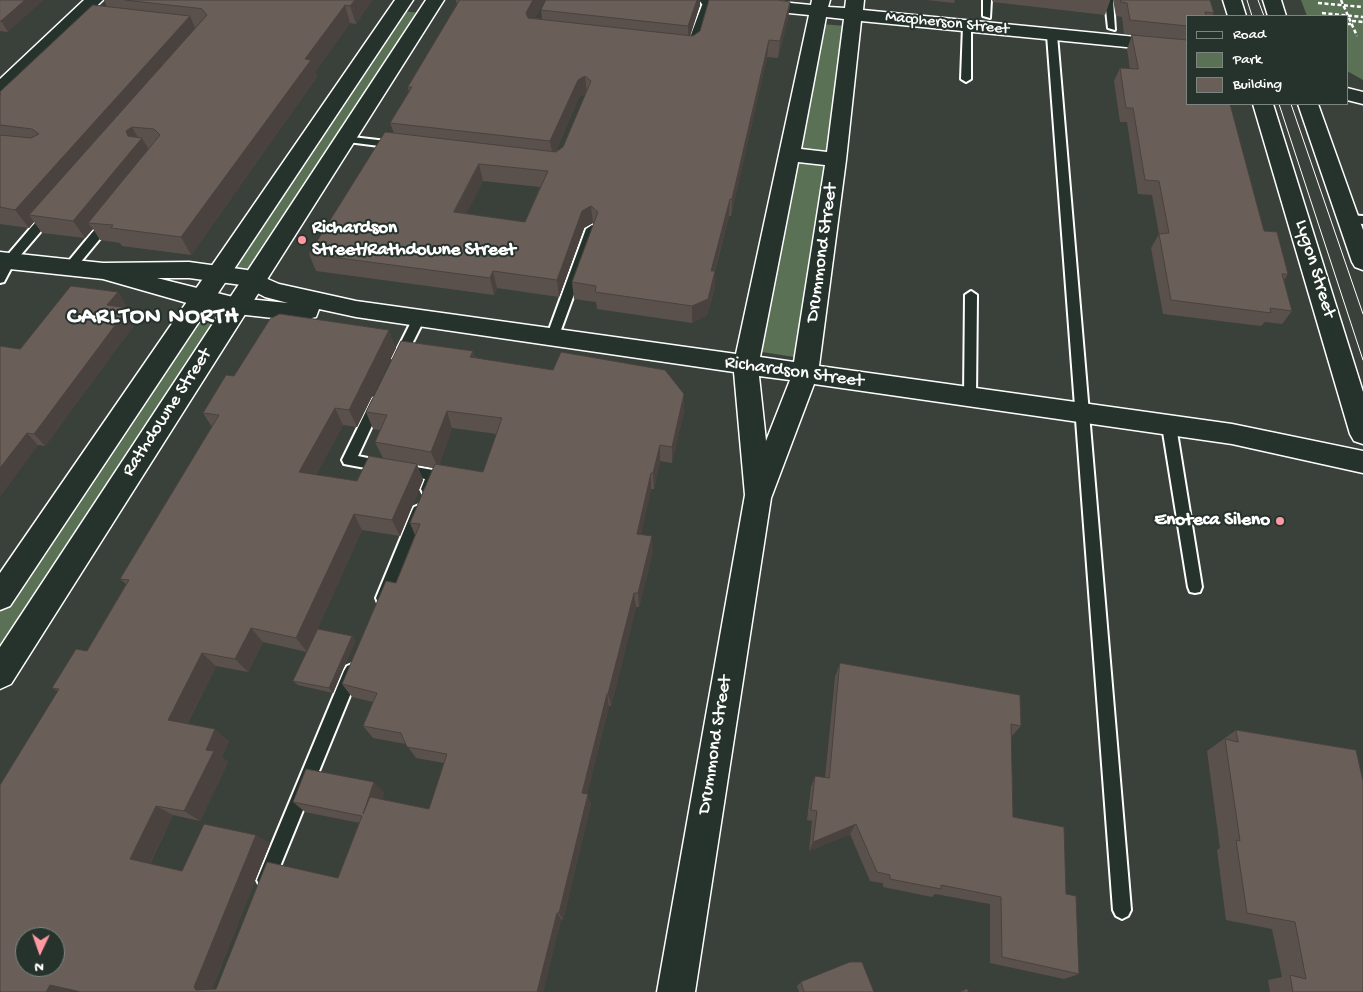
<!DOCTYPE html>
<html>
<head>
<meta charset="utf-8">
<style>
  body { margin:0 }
  #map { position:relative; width:1363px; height:992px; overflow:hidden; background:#3a403a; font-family:"Gochi Hand",sans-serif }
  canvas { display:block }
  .legend { position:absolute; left:1186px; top:15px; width:162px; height:90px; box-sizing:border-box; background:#26332d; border:1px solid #7d8581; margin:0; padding:6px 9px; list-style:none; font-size:15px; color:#fff }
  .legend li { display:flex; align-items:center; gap:10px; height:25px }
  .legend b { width:25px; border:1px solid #7d8581 }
  .north { position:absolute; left:15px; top:927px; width:50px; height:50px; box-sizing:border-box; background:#26332d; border:1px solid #7d8581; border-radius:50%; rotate:183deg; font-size:14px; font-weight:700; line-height:20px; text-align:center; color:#fff }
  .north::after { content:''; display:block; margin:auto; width:18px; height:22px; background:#ff9aa2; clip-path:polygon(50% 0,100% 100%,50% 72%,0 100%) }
</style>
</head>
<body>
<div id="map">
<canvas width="1363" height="992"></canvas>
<ul class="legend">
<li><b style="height:6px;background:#26332d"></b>Road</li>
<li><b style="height:14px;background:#5a7156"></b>Park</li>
<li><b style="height:14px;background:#6a5e58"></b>Building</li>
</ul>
<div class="north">N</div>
</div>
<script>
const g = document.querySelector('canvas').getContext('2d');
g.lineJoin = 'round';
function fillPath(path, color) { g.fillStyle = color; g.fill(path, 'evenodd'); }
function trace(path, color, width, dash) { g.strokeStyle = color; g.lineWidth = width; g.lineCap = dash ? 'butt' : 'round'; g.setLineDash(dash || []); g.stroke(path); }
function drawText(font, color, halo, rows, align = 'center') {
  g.font = font + ' "Gochi Hand",sans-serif'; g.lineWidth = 4; g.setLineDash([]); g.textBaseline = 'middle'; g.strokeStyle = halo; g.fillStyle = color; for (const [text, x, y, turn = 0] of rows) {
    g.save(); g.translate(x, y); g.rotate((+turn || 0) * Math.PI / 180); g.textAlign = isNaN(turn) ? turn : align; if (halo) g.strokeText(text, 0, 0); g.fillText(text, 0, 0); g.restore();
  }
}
fillPath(new Path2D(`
  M1301 0H1363V80L1347 71V16H1307Z
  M401 11 422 13 251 272 229 269Z
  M821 24 846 26 826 151 799 148Z
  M797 162 824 165 794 357 762 352Z
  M195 321 217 324 0 660V612Z`), '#5a7156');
const lane = new Path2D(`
  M704 0H712L696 48 688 50 686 48Z
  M983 0H991L990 18 983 16Z
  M1105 0H1113L1115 30 1108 28Z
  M967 23 971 26V79L966 82 961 79 963 26Z
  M1052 32 1057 35 1131 910 1128 916 1122 919 1116 916 1113 910 1047 35Z
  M344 136 395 142 400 145 395 148 340 141V137Z
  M49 210 53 211V217L14 263 4 282 0 283V268L5 258 45 211Z
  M1348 215 1363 216V224L1344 222V216Z
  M109 216 113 217V223L75 269H67V263L105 217Z
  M592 225 598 229 558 338 552 342 548 341 546 338 586 229Z
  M971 291 977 295 976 397 970 402 964 397 965 295Z
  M419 314 425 318 405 358 403 361H395L393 358 413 318Z
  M377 397 383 402 358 456 387 462 389 466 387 470 382 471 349 465 344 464 342 460 372 399Z
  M1169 421 1176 426 1202 587 1200 592 1195 593 1190 592 1188 587 1162 426Z
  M404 465 439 471 441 475 433 493H423L421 489 425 479 399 474 397 470 399 466Z
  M419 505 424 507 426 511 390 598 388 603 383 605 378 603 376 598 412 511 414 507Z
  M352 664 357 666 360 671 272 886 266 889 260 886 257 880 344 671 347 666Z`);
const street = new Path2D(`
  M84 0H103L7 93 0 95V79Z
  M699 0H760L811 5 812 0H830L828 7 845 8 846 0H864L863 10 1187 42V53L861 21 846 160 819 366 1232 424 1363 451V473L1232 444 814 384 771 498 695 992H657L745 495 734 372 356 317 319 309 316 317 308 319H282L237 314 201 307 103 279 0 268V252L103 263 189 262 247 270 279 284 356 301 736 354 809 15 708 5 702 4ZM826 17 844 19 827 152 801 149ZM798 162 825 165 794 362 760 357ZM157 278H189L242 285 265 297 288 303 237 298ZM759 376 790 380 766 441Z
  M1347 88 1363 92V104L1347 100Z`);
const secondary = new Path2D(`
  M395 0H413L10 606 0 610V573Z
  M426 0H444L11 684 0 689V647Z
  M1223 0H1241L1246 16H1228Z
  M1263 0H1281L1286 16H1268Z
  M1253 104H1273L1363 392V444L1354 441 1350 434Z
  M1298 104H1318L1363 230V270L1355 267 1352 262Z`);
trace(lane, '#fff', 4);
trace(street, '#fff', 3);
trace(secondary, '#fff', 3);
trace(new Path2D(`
  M1341 0 1357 36
  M1318 3 1363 7
  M1322 13 1363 17
  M1352 21 1363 22
  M1347 24H1353`), '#fff', 2.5, [4, 2.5]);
fillPath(lane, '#26332d');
fillPath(street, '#26332d');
fillPath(secondary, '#26332d');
trace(new Path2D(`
  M1247 0 1252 16
  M1258 0 1264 16
  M1279 104 1363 360
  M1291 104 1363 314`), '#fff', 1);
fillPath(new Path2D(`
  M0 0 8 32 0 31Z
  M104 0H372L356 24 350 23 315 72 317 77 191 255 122 246 120 243 100 240 93 229 85 238 42 233 34 222 29 228 0 224V92L107 7Z
  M456 0H545L535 18 542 19 541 10 700 5 690 35 693 36 700 31 709 0H780H778L790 2 788 19 778 58 767 57 731 216H729L715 271V288L707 315 692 323 597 309 596 302 574 299 572 282 594 224 593 223 584 228 559 297 497 288 494 295 316 271 309 254 394 133 390 123 409 92 408 87 457 5ZM586 94 563 147 556 151 579 97ZM483 181 540 187 525 222 466 214Z
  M926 0H955L954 3Z
  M992 0H1110V1L1105 15 993 2Z
  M1113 0H1210L1214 13 1212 16H1187V104L1264 231 1288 274 1284 280 1292 311 1282 324 1265 322 1261 326 1163 314 1151 248 1159 234 1152 195 1138 194 1127 122H1120L1114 81 1120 68 1130 69 1127 49 1132 35 1168 39 1124 34 1122 17 1116 16Z
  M118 292 126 305 124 308 137 321 45 446 38 445 0 496 20 349Z
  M396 348 357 427 343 425 316 475 357 481 383 458 375 442 380 430 373 429 366 412 473 351 475 357 684 411 672 463 660 461 654 489H651L641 534 653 551 639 607H636L611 706H609L587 794 591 804 563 920 561 919 543 992H81L71 990 70 992H0L58 691 52 688 87 651 126 584 120 579 212 427 203 413 234 376ZM452 428 497 434 483 472 439 465ZM417 465 433 468 410 523 415 535 396 583 342 684 352 697 373 702 363 726 373 738 406 744 416 758 444 763 429 809 382 799 384 792 293 802 305 812 360 823 338 878 216 989H212L270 843 182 871 150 864 173 815 200 821 228 762 222 757 229 741 187 724 216 666 248 672 263 642 307 652 362 530 400 536 423 480Z
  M352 636 355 641 333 693 298 685 293 681Z
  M840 663 1021 726 1011 737 1013 817 1066 894 1079 974 1064 979 990 963V904L935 894 932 897 883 887V883L870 881 850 834 809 851 812 821 807 820 811 787 815 776 825 778 835 677Z
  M1236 730 1363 992H1270L1268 980 1282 977 1272 929 1226 920 1217 850 1220 848 1207 751Z
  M801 982 874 992H799L797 986Z`), '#5b514c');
fillPath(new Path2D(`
  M25 0H44L8 32 1 21Z
  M355 0H372L356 24 350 6Z
  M533 0H545L528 30 526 13Z
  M697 0H700V5L688 43V26Z
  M790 2 788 19 778 58 780 41Z
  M345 5 350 23 315 72 317 77 191 255 181 237 305 59Z
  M190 16 198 34 29 215 34 222 29 228 15 210Z
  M769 40 767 57 731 216 732 199Z
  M585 76 587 93 579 97 553 158 550 141 578 80Z
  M132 127 140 141 142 138 152 155 88 223 93 229 85 238 73 221 128 136 126 131Z
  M479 164 483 181 459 229 454 212Z
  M730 199 729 216 710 288 711 271Z
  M591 206 593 223 584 228 559 297 557 280 582 211Z
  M493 271 497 288 494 295 490 278Z
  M715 271V288L707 315 692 323V306Z
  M118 292 126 305 116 318 107 305Z
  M128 308 137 321 45 446 34 434Z
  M389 330 396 348 357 427 349 410Z
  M473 351 478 368 470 357Z
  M684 394V411L672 463V447Z
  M335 408 343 425 309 488 299 472Z
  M447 411 452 428 438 468 431 452Z
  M27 433 38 445 0 496V468Z
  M660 445V461L654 489 653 473Z
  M417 464 423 480 400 536 392 520Z
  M651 473V489L638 549 637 534Z
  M354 514 362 530 307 652 296 638Z
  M652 536 653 551 639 607 638 593Z
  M634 593 636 607 611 706 608 694Z
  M251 628 263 642 248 672 235 659Z
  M352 636 355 641 333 693 329 688Z
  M202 653 216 666 183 731 168 720Z
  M607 694 609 706 585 803 582 793Z
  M215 729 229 741 222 757 228 762 200 821 184 811 206 750Z
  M374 782 384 792 373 823 363 814Z
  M588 794 591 804 563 920 559 913Z
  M156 806 173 815 148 867 130 859Z
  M856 824 850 834 809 851 813 842Z
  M256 835 270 843 211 991 196 990 194 987Z
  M557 913 561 919 543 992H537Z
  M50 985 72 989 70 992H46Z`), '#4a423e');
const building = new Path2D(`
  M0 0H25L1 21H0Z
  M125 0H355L350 6 345 5 305 59 311 60 181 237 111 228 113 225 88 223 160 135 154 129 132 127 126 131 128 136 142 138 73 221 29 215 207 15 202 9Z
  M460 0H533L526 13 528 18 693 36 700 31 709 0H778L790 2 780 41 769 40 732 199H730L711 271H715L708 299 692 306 595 292 596 286 572 282 598 212 591 206 582 211 557 280 493 271 490 278 309 254 385 132 556 152 563 147 591 81 585 76 578 80 550 141 390 123 412 87H408ZM479 164 548 171 525 222 454 212Z
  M546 0H697L688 26 541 10Z
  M1121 0H1210L1214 13 1205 12 1206 16H1187V26L1130 20 1127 3 1121 2Z
  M93 5 190 16 15 210 0 207V135L31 138 39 134 32 129 0 125V95L1 94H0V92Z
  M1132 35 1187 40V104H1230L1264 231 1277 232 1288 274H1282L1292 311 1270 308 1271 313 1171 300 1159 234 1169 233 1159 181 1145 180 1133 108H1126L1120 68 1138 69Z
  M71 286 118 292 107 305 128 308 34 434 27 433 0 468V346L20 349Z
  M280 314 389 330 349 410 335 408 299 472 357 481 369 456 417 464 392 520 354 514 296 638 251 628 235 659 202 653 168 720 215 729 206 750 214 751 184 811 156 806 130 859 182 871 204 824 256 835 194 987 196 990 216 989 267 862 338 878 362 816 293 802 306 769 374 782 363 814 370 797 429 809 447 754 407 747 401 733 363 726 377 693 342 684 386 581 396 583 420 524 410 523 435 464 483 472 502 418 447 411 431 452 375 442 387 415 366 412 401 341 473 351 470 357 553 370 561 352 665 370 684 394 672 447 660 445 653 473H651L637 534 652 536 638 593H634L608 694H607L582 793 588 794 559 913H557L537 992H81L50 985 46 992H0V785L59 689 52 688 76 649 87 651 129 580 120 579 219 415 203 413 226 375 234 376 270 319ZM25 937H55V967H25Z
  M318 629 352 636 329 688 293 681Z
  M840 663 1020 695 1021 726 1011 724 1013 817 1064 827 1066 894 1076 896 1079 974 1002 957 1001 897 941 885V889L890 879V875L877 872 856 824 813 842 817 811 811 810 815 776 829 778Z
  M1236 730 1356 750 1363 781V992H1293L1290 975 1306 979 1295 922 1247 913 1236 840 1240 841 1225 739 1238 742Z
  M850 962H862L874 992H804L801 982Z
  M967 989 969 992H960Z`);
fillPath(building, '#6a5e58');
trace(building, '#4a423e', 1);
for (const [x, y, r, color] of [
  [302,240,5,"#ff9aa2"],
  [1280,521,5,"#ff9aa2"]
]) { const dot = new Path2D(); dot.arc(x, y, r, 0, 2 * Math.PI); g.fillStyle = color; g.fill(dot); trace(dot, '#26332d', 2); }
drawText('16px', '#fff', '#26332d', [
  ["Macpherson Street",947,24,6]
]);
drawText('bold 19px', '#fff', '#26332d', [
  ["Richardson",312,229],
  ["Street/Rathdowne Street",312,251],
  ["Enoteca Sileno",1270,521,"right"]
], 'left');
drawText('19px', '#fff', '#26332d', [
  ["Drummond Street",823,253,-82],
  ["Lygon Street",1314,269,73],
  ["Richardson Street",794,373,8],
  ["Rathdowne Street",168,413,-57],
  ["Drummond Street",716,745,-81]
]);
g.letterSpacing = '1px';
drawText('bold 24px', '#fff', '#26332d', [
  ["CARLTON NORTH",153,318]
]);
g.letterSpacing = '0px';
</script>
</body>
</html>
